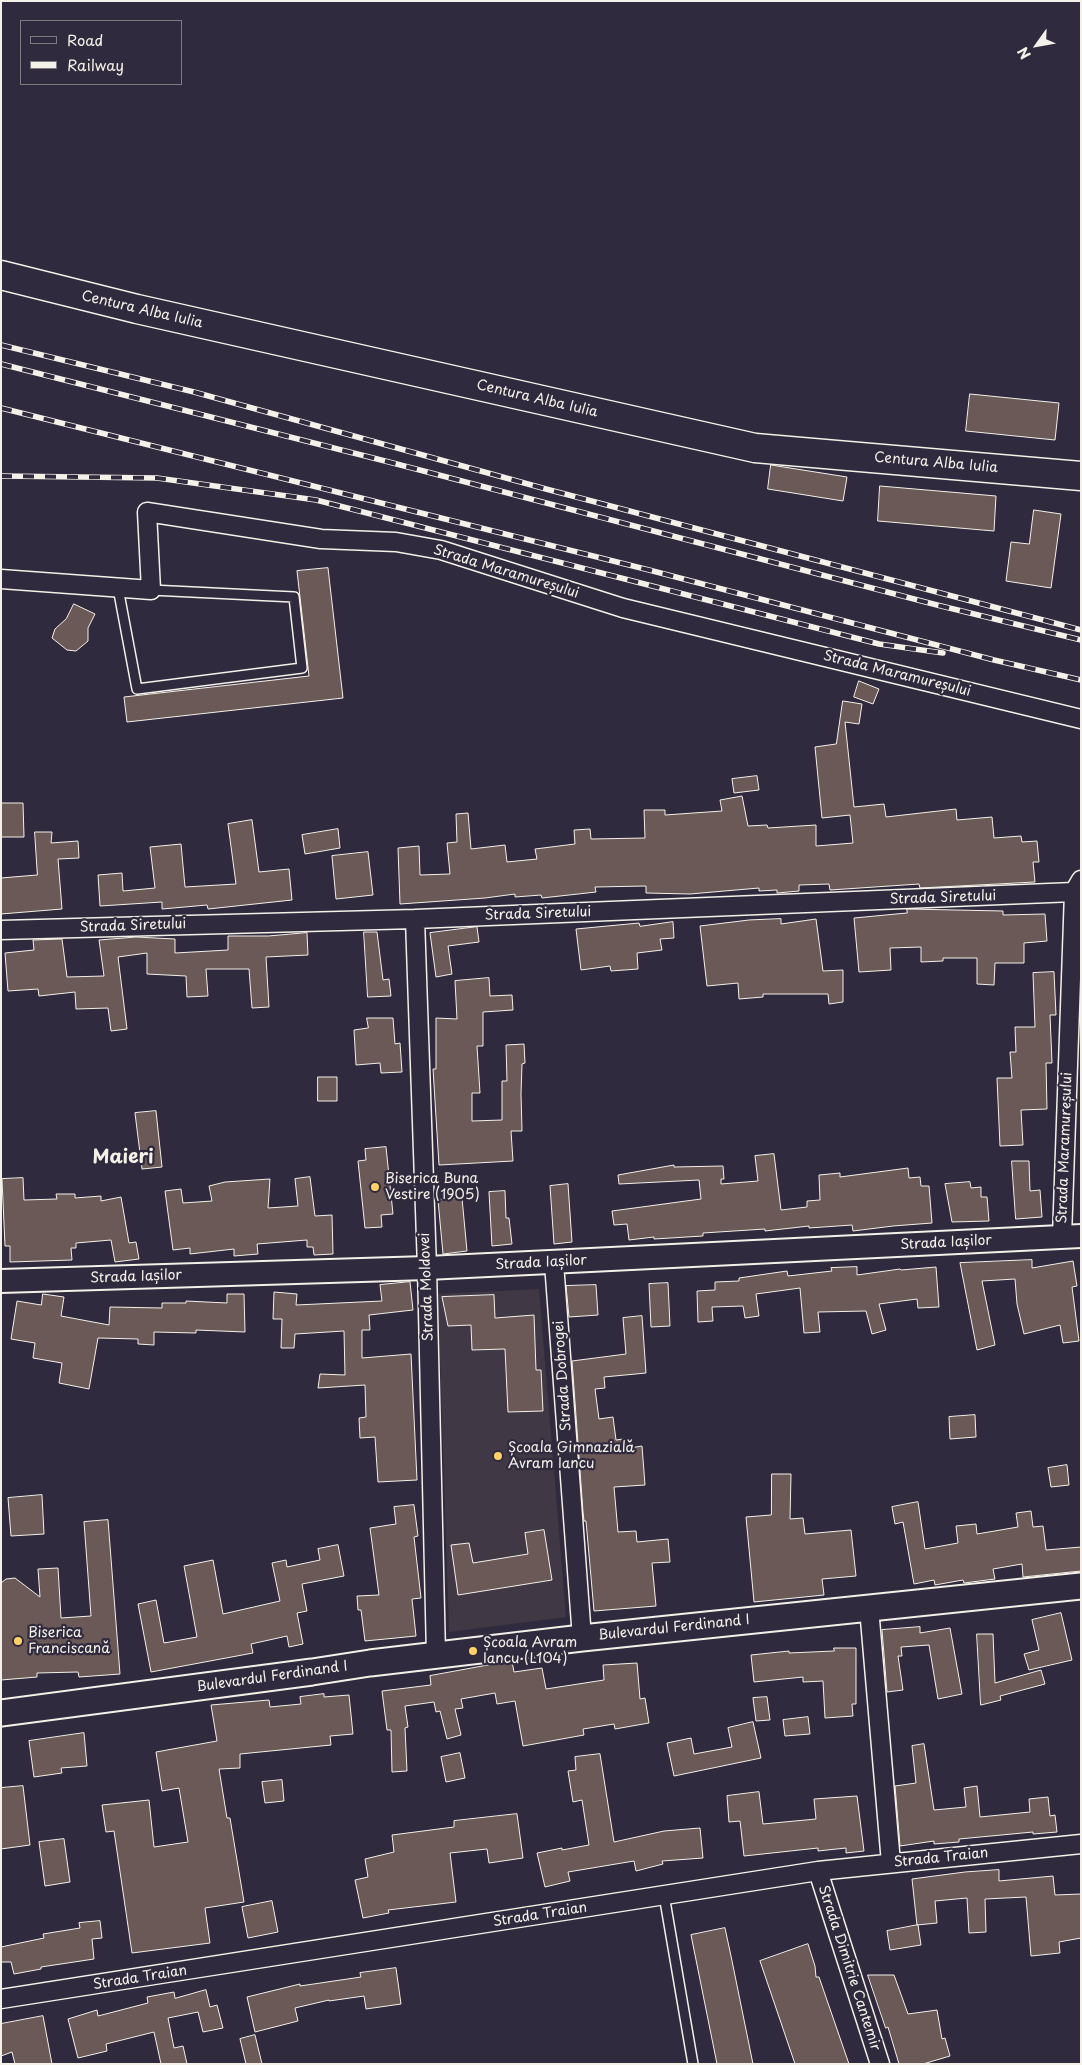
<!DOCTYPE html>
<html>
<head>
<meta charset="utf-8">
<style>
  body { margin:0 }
  #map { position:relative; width:1082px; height:2065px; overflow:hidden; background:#2f2a3d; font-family:"Playpen Sans",sans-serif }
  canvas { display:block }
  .frame { position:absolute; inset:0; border:2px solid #f4f1e8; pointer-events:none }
  .legend { position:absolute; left:20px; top:20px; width:162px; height:65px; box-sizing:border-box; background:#2f2a3d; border:1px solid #7e7a81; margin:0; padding:6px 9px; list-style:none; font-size:15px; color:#f4f1e8 }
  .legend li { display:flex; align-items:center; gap:10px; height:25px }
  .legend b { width:25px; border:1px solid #7e7a81 }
  .north { position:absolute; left:1012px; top:20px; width:50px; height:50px; -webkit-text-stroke:4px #2f2a3d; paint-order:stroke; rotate:238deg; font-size:14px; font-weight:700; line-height:20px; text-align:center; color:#f4f1e8 }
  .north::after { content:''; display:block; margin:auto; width:18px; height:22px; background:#f4f1e8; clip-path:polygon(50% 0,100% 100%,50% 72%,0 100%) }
</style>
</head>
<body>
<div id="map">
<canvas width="1082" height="2065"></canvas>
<div class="frame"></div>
<ul class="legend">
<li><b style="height:6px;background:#2f2a3d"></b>Road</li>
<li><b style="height:6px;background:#f4f1e8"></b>Railway</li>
</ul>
<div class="north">N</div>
</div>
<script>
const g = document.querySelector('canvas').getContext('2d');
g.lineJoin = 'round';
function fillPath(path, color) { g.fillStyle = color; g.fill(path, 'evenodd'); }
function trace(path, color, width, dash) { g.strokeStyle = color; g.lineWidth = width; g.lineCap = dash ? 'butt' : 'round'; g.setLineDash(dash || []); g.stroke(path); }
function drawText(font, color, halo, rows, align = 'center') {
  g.font = font + ' "Playpen Sans",sans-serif'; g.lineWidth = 4.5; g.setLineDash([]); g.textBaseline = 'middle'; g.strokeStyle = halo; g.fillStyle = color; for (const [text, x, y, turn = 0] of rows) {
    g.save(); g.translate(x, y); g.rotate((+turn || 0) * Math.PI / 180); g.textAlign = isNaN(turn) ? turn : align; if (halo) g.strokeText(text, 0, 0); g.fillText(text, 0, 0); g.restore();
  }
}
fillPath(new Path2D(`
  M539 1289 566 1617 449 1632 438 1294Z`), '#413845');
const building = new Path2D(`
  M970 394 1059 403 1055 440 966 431Z
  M771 465 847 477 843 501 768 489Z
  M880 486 996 496 994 531 878 521Z
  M1034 510 1061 514 1051 588 1006 581 1011 542 1029 544Z
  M328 568 343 698 127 722 124 697 309 676 297 571Z
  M74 604 95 614 88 628V641L76 651 67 650 52 638 55 629 66 619Z
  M859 681 879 689 873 704 854 697Z
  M843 701 862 704 859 724 845 722 854 807 884 804 886 817 956 809 957 820 992 817 994 838 1021 836 1022 842 1037 841 1039 862H1033L1035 882 920 888 919 884 830 890 829 884 799 885V891L777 893V890L759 891V888L690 894 646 893V886L595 887 596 892 542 898 541 895 515 897V894L485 898 400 904 398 848 419 846 420 875 450 874 447 843 457 842 456 814 468 813 471 849 505 845 507 862 537 859 535 849 575 844 574 830 590 829 591 839 645 838 644 810H665V815L722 811 720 800 742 796 748 826 767 825 768 828 816 825V846L853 843 850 815 822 818 815 747 836 744Z
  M757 776 759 790 734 793 732 779Z
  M1 803H23L24 837H1Z
  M252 820 259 872 289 869 292 900 208 909 207 905 162 909V902L100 906 98 875 122 873 123 891 155 888 150 847 181 844 185 887 236 884 228 824Z
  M338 829 340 848 305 854 302 835Z
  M35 832H52L51 843 78 841 79 858 58 859 62 909 1 914V878L37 875Z
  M368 852 373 895 336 899 332 856Z
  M907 909 1003 911V915L1045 914 1047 941 1024 943V963H995L994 985 977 984V958H943V961L921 962V947L890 948 891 970 859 972 854 918 907 913Z
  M781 919V924L816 919 823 971 843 970V1002L829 1004 828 994H763V997L739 999 738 983 707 986 700 926 749 920Z
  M673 922 674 938 660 939 662 950 637 953 638 969 611 971 610 966 581 970 576 929 639 923 640 926Z
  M477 927 479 942 448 946 452 974 436 977 430 933Z
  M364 932H377L383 980 389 979 391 996 368 997Z
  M307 933 308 955 266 957 269 1007 252 1008 249 969H206L208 996 187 997 186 976 147 974V953L118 957 127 1029 111 1031 108 1008 76 1009 75 992 39 996 38 989 8 991 5 953 34 950 33 940 62 939 67 977 104 976 99 940 136 937 175 939V953L228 950V936H268Z
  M1054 972 1056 1015H1050L1052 1063H1046L1047 1109 1021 1110 1023 1145 1000 1146 997 1078H1012L1010 1052H1016L1015 1027H1035L1033 973Z
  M489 978 490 996 512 995 513 1010 483 1012V1046H477L480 1093H472V1121L502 1120V1081H507L506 1045 524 1044 525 1063 522 1064 521 1094 522 1131H511L513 1161 439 1165 433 1069H436V1018L457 1019 455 981Z
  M367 1018H393L395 1044 400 1043 402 1072 381 1073 380 1063 356 1065 354 1030 368 1028Z
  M318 1077H337V1101H318Z
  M156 1111 162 1167 142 1169 135 1113Z
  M386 1147 393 1214 381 1215 382 1227 365 1228 358 1161 366 1160 365 1149Z
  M774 1154 781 1210 807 1207V1201L820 1200 819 1175 840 1173V1177L908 1168 909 1178 920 1177 921 1186H929L932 1223 893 1226 853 1231 852 1225 809 1228V1226L765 1231V1229L703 1233V1236L654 1239V1237L629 1240 627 1224 614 1225 612 1211 701 1199 699 1180 619 1184 618 1175 674 1165V1167L723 1166 724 1179H721V1184L758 1181 755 1156Z
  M1012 1161H1029L1030 1191 1040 1190 1042 1217 1016 1219Z
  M310 1177 315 1216 332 1215 333 1254 314 1255 313 1247H307V1240L257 1244 258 1254 234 1256V1249L190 1254V1248L173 1250 165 1191 181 1189 183 1203 212 1201 209 1186 225 1182 270 1179 268 1208 298 1206 295 1179Z
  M23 1178 24 1200 57 1199 56 1194H75V1198L101 1196V1201L121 1197 129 1243 136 1242 139 1259 115 1262 111 1240 76 1243V1248H71L72 1260 10 1262V1246H5L2 1179Z
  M970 1182 971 1188 981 1187V1197H987L989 1221 952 1222 945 1184Z
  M568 1184 572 1242 554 1244 550 1186Z
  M505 1191 506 1218H509L512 1244 492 1246 489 1192Z
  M462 1198 467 1251 443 1254 438 1200Z
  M1032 1260V1268L1073 1261 1077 1286 1072 1287 1079 1341 1063 1343 1060 1325 1024 1334 1017 1304 1015 1279 982 1281 995 1345 977 1350 960 1263Z
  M857 1267V1275L900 1269 901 1270 936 1267 939 1307 918 1308 917 1299 879 1304 886 1330 872 1334 866 1311 818 1312 820 1332 804 1333 800 1288 756 1294 759 1316 745 1318 743 1306 712 1307 713 1321 698 1322 697 1291 715 1290V1282L739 1281V1278L787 1271 788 1276 832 1271 831 1268Z
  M410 1282 413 1310 369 1315 370 1330H362V1358L411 1354 417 1480 378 1482 375 1437 360 1438 359 1418 366 1417 365 1385 318 1388 320 1374 345 1375 344 1331 295 1334 294 1348H281L282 1319H273L274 1292 297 1294 296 1305 382 1301 380 1285Z
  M668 1283 670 1326 651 1327 649 1284Z
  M596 1285 598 1315 569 1317 566 1286Z
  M43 1294 64 1297 61 1316 109 1325 110 1307 162 1308V1303H186V1301L227 1303V1294H244L245 1332 196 1330V1333L154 1332V1345L138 1344V1339L98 1338 89 1389 59 1383 62 1363 33 1358 35 1343 11 1339 17 1301 41 1305Z
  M494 1295 495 1318 534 1315 536 1370H541L543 1411 508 1412 505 1349 472 1350 471 1325 448 1326 442 1297Z
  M642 1316 646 1373 604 1377 605 1388 595 1389 599 1419 613 1417 616 1440 623 1439 624 1449 642 1446 645 1485 614 1487 618 1532 636 1531 637 1542 668 1539 670 1562 652 1563 656 1606 594 1611 586 1521H584L583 1512 572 1361 626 1354 623 1318Z
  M975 1415 976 1437 950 1439 949 1417Z
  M1067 1465 1069 1485 1051 1487 1048 1468Z
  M772 1474H791L790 1519 803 1518 805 1534 851 1530 856 1576 822 1579 824 1595 754 1602 746 1517 771 1515Z
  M42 1495 44 1534 11 1536 8 1498Z
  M918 1502 925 1549 958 1543 956 1526 976 1524 977 1534 1018 1527 1016 1513 1031 1511 1033 1527 1043 1526 1046 1550 1081 1547V1571L1023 1577 1022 1564 993 1569 995 1579 964 1583 963 1580 935 1585 934 1580 914 1584 903 1522 895 1524 892 1507Z
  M414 1505 418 1536 414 1537 421 1598 412 1599 416 1636 365 1641 361 1610H358L357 1596 379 1595 370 1528 396 1524 394 1507Z
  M108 1520 120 1674 79 1677 78 1672 37 1673V1677L1 1680V1583L6 1579 15 1578 40 1597 38 1569 58 1568 61 1618 91 1616 84 1522Z
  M544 1530 552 1580 458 1595 451 1545 469 1543 473 1563 528 1554 525 1533Z
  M338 1545 344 1576 302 1584 307 1611 297 1613 303 1644 289 1647 287 1636 251 1644 253 1653 151 1672 138 1604 156 1600 164 1643 197 1637 184 1566 213 1560 223 1614 280 1601 272 1563 286 1560 287 1567 320 1560 318 1549Z
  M1061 1613 1072 1660 1029 1670 1024 1654 1039 1650 1032 1620Z
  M920 1627V1633L950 1628 962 1694 938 1699 929 1645 901 1647 902 1656H898L903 1690 887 1692 882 1630Z
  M977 1634H993L995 1683 1041 1670 1045 1684 1000 1696 1001 1700 981 1705Z
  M834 1648H856V1704H852L853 1716 825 1718 823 1681 803 1682V1677L754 1682 751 1655 789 1651V1653L834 1651Z
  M512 1661 514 1672 542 1668 546 1689 604 1680 603 1665 637 1663 640 1699 645 1698 649 1723 615 1729 614 1724 583 1729 584 1735 523 1746 515 1701 497 1704 495 1693 461 1699 463 1708 455 1709 461 1735 447 1739 440 1711 436 1712 434 1702 405 1706 408 1727 405 1728 407 1771 392 1772 391 1730H387L382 1691 431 1685 430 1676Z
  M324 1694V1697L349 1695 353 1734 330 1736 331 1745 240 1754V1768L219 1769 227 1818H230L244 1902 205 1908 210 1943 132 1953 114 1831 106 1832 102 1805 149 1800 154 1847 188 1842 179 1788 162 1791 156 1752 217 1741 211 1705 269 1700 270 1707 301 1704 300 1697Z
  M767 1697 770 1720 756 1721 753 1698Z
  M808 1717 810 1734 785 1736 783 1720Z
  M753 1722 761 1758 674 1776 667 1743 691 1738 694 1754 732 1747 728 1728Z
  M84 1733 87 1766 61 1768 62 1773 34 1777 29 1741Z
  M924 1744 934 1810 966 1807 964 1788 977 1786 980 1817 1030 1812 1029 1799 1048 1797 1050 1816 1055 1815 1057 1832 1033 1834V1832L959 1839V1842L934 1844V1841L900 1846 895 1786 916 1783 912 1746Z
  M460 1753 465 1778 446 1782 441 1757Z
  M600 1754 614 1842 664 1831 700 1828 703 1858 662 1861 663 1864 636 1871 634 1861 568 1872 570 1881 545 1887 537 1853 562 1848V1850L589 1845 582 1800 573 1802 568 1771 576 1770 575 1757Z
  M282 1780 284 1801 265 1803 262 1782Z
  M23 1786 30 1845 1 1849V1788Z
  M759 1792 763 1824 816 1819 814 1799 857 1796 864 1851 846 1853V1848L818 1851V1848L744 1856 740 1821 729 1822 727 1796Z
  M517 1814 523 1858 489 1863 487 1849 450 1853 456 1902 388 1910 389 1913 363 1918 355 1880 368 1877 365 1859 394 1852 392 1835 454 1827V1821Z
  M64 1839 70 1882 45 1886 39 1842Z
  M999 1870V1881L1053 1876 1055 1895 1081 1894V1938L1059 1942 1060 1953 1031 1956 1026 1897 985 1899 986 1932 969 1933 967 1898 935 1901 937 1923 917 1925 912 1879 965 1872Z
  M272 1901 278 1932 248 1938 242 1907Z
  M100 1921 102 1938 92 1939 94 1959 41 1967V1969L14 1974 11 1962H1V1947L44 1938 43 1934 80 1928 79 1923Z
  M918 1925 921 1945 890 1950 887 1931Z
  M725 1928 731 1956 753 2064H717L691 1935Z
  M808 1944 815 1966 816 1977H819L849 2064H795L760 1961Z
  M396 1968 401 2004 366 2009 364 1996 329 2001V2000L295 2008 298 2021 255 2032 247 1997 300 1984V1986L361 1977 360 1973Z
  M868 1975H894L908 2014 937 2010 942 2039 945 2038 950 2056 923 2064H899L888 2027 886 2028Z
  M206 1990 210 2007 217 2005 223 2028 203 2032 198 2012 168 2018 174 2048 183 2046 187 2064H161L154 2032 106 2044 107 2051 78 2058 68 2019 97 2010 98 2016 148 2003 147 1997 174 1992 175 1998Z
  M43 2016 52 2064H15L12 2052 1 2056V2024Z
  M255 2035 262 2064H246L240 2039Z`);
fillPath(building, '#6b5958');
trace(building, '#f4f1e8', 1);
const service = new Path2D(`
  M118 588 137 689 302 668 294 597 151 590
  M664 1895 693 2064`);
const minor = new Path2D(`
  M1 579 151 590 147 512 321 539 396 542 441 550 623 608 1081 719
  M415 919 427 1268 436 1655
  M1 930 415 919 1074 892
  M1062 1237 1074 892 1081 880
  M554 1263 582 1638
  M869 1608 891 1863
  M818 1871 880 2064
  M1 1999 818 1871 1081 1844`);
const tertiary = new Path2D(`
  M1 1281 427 1268 1081 1236`);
const secondary = new Path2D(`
  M1 1713 312 1672 370 1663 582 1638 1081 1586`);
const primary = new Path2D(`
  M1 275 137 309 755 448 1081 476`);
trace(service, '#f4f1e8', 12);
trace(minor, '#f4f1e8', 21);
trace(tertiary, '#f4f1e8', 26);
trace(secondary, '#f4f1e8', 29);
trace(primary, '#f4f1e8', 31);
trace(service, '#2f2a3d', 9);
trace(minor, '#2f2a3d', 18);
trace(tertiary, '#2f2a3d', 22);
trace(secondary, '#2f2a3d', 25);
trace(primary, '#2f2a3d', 28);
const rail = new Path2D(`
  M1 345 194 392 546 489 1081 630
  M1 364 389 462 937 605 1081 640
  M1 408 649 570 994 660 1081 680
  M1 476 157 478 316 500 879 644 943 653`);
trace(rail, '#f4f1e8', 5.5);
trace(rail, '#2f2a3d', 4, [11]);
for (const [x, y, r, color] of [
  [375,1187,5,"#ffd166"],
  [498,1456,5,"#ffd166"],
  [18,1641,5,"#ffd166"],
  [473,1651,5,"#ffd166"]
]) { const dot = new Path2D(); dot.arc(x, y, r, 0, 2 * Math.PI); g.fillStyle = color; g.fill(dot); trace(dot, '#2f2a3d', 2); }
drawText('14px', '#f4f1e8', '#2f2a3d', [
  ["Centura Alba Iulia",142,310,13],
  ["Centura Alba Iulia",537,399,13],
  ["Centura Alba Iulia",936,463,5],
  ["Strada Maramureșului",506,572,17],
  ["Strada Maramureșului",897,674,14],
  ["Strada Siretului",943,898,-2],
  ["Strada Siretului",538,914,-2],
  ["Strada Siretului",133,926,-2],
  ["Strada Maramureșului",1065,1148,-88],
  ["Strada Iașilor",946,1243,-3],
  ["Strada Iașilor",541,1263,-3],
  ["Strada Iașilor",136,1277,-2],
  ["Strada Moldovei",427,1287,-92],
  ["Strada Dobrogei",563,1376,-94],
  ["Bulevardul Ferdinand I",674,1628,-6],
  ["Bulevardul Ferdinand I",272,1677,-8],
  ["Strada Traian",941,1858,-6],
  ["Strada Traian",540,1915,-9],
  ["Strada Dimitrie Cantemir",849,1968,72],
  ["Strada Traian",140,1978,-9]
]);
drawText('14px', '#f4f1e8', '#2f2a3d', [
  ["Biserica Buna",385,1179],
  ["Vestire (1905)",385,1195],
  ["Școala Gimnazială",508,1448],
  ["Avram Iancu",508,1464],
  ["Biserica",28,1633],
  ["Franciscană",28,1649],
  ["Școala Avram",483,1643],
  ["Iancu (L104)",483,1659]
], 'left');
drawText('bold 19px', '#f4f1e8', '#2f2a3d', [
  ["Maieri",123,1158]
]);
</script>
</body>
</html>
